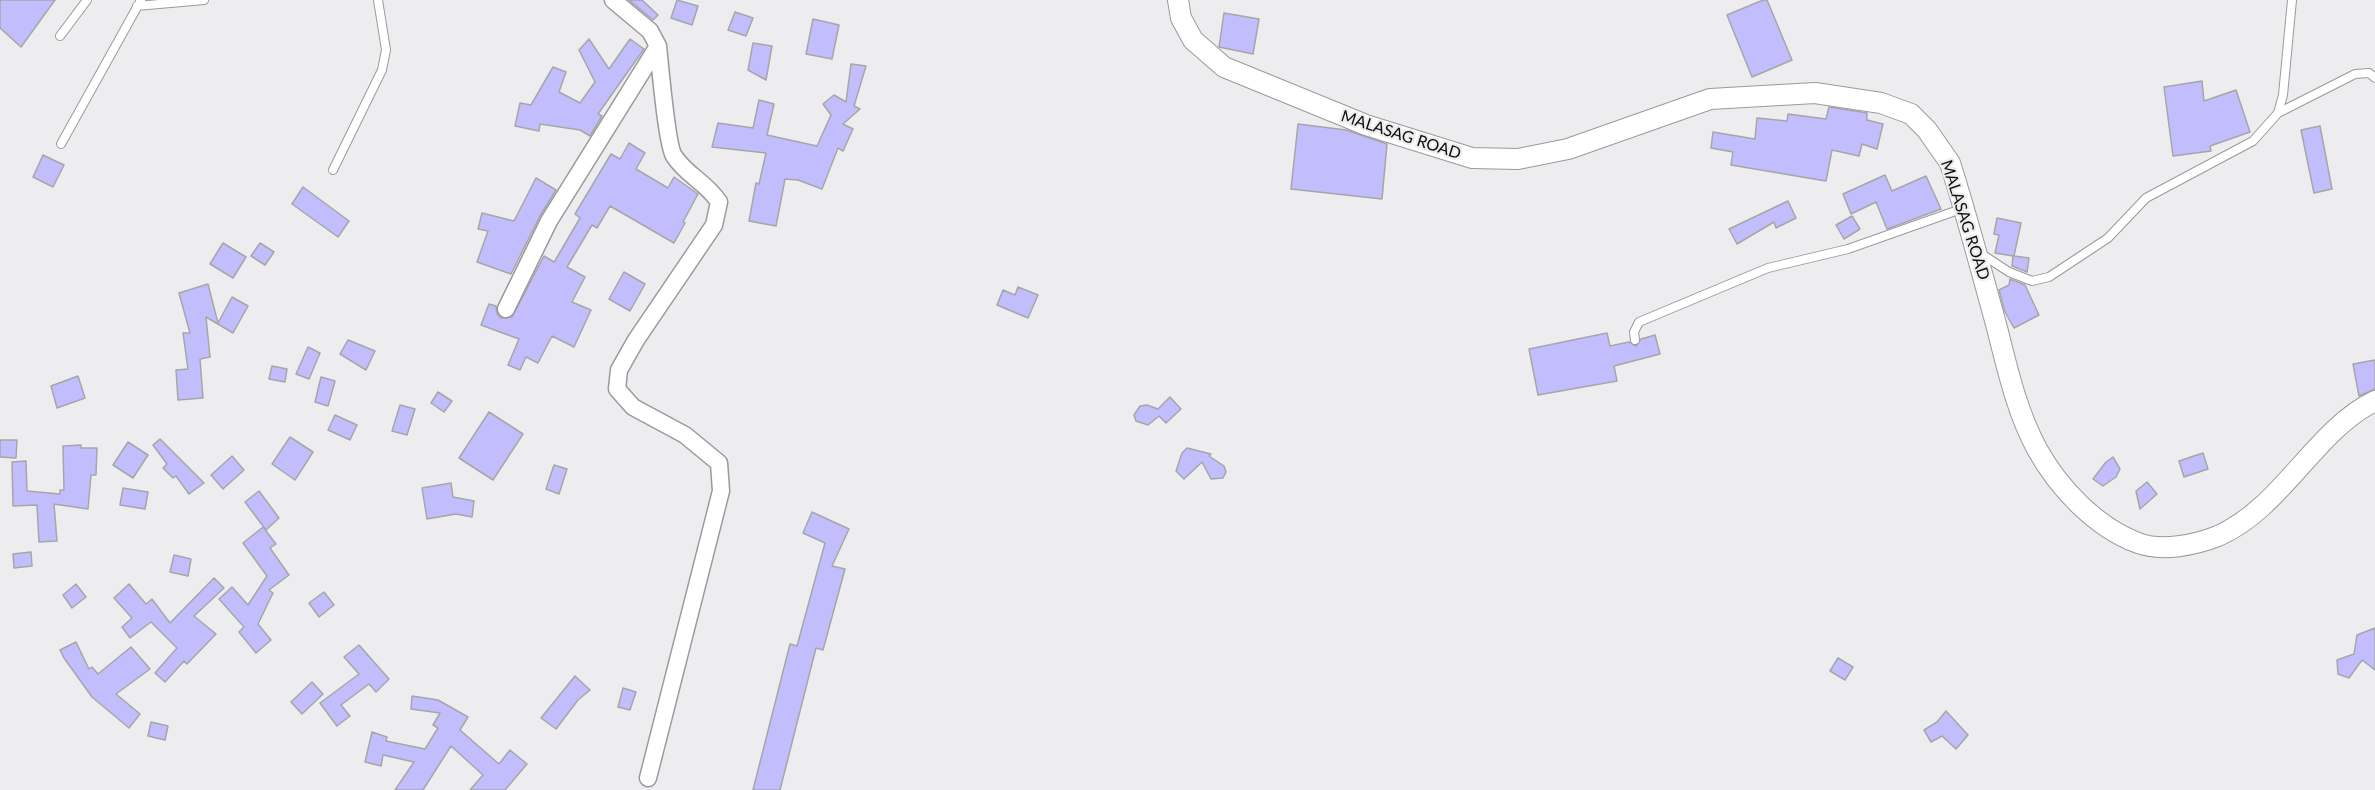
<!DOCTYPE html>
<html>
<head>
<meta charset="utf-8">
<style>
  body { margin:0 }
  canvas { display:block; background:#ededef }
</style>
</head>
<body>
<canvas width="2375" height="790"></canvas>
<script>
const g = document.querySelector('canvas').getContext('2d');
g.lineJoin = 'round';
function fillPath(path, color) { g.fillStyle = color; g.fill(path, 'evenodd'); }
function trace(path, color, width, dash) { g.strokeStyle = color; g.lineWidth = width; g.lineCap = dash ? 'butt' : 'round'; g.setLineDash(dash || []); g.stroke(path); }
function drawText(font, color, halo, rows, align = 'center') {
  g.font = font + ' Lato,sans-serif'; g.lineWidth = 4.5; g.setLineDash([]); g.textBaseline = 'middle'; g.strokeStyle = halo; g.fillStyle = color; for (const [text, x, y, turn = 0] of rows) {
    g.save(); g.translate(x, y); g.rotate((+turn || 0) * Math.PI / 180); g.textAlign = isNaN(turn) ? turn : align; if (halo) g.strokeText(text, 0, 0); g.fillText(text, 0, 0); g.restore();
  }
}
const building = new Path2D(`
  M0 0H55L21 47 0 28Z
  M629 0H642L658 15 653 20Z
  M677 0 698 6 692 25 671 18Z
  M1763 0H1767L1792 60 1752 77 1727 15Z
  M735 12 753 18 746 36 728 30Z
  M1224 13 1259 19 1253 54 1219 47Z
  M813 19 839 25 832 59 806 54Z
  M589 39 609 69 630 39 644 49 598 114 602 116 590 136 580 130 540 124 539 131 515 126 520 103 531 105 553 67 566 72 559 92 580 103 595 82 579 50Z
  M753 43 772 46 766 80 748 70Z
  M851 64 866 66 854 106 860 109 843 124 853 129 843 151 838 148 822 189 798 180 785 179 776 226 749 221 756 183 759 184 766 153 712 147 718 123 753 128 759 100 774 104 767 135 817 146 831 115 823 104 834 95 846 102Z
  M2202 81 2204 101 2236 90 2250 132 2210 146 2211 151 2173 156 2164 87Z
  M1829 107 1867 113V120L1883 124 1877 149 1862 144 1859 156 1832 150 1826 181 1731 165 1733 152 1711 148 1713 132 1755 139 1757 118 1787 121 1788 114 1826 119Z
  M1298 124 1346 130 1387 144 1382 199 1291 189Z
  M2320 126 2332 189 2314 193 2301 130Z
  M629 143 645 153 636 169 668 188 674 177 698 194 683 222 685 223 674 243 610 206 597 228 592 225 567 267 585 277 572 302 591 310 574 347 552 336 538 363 526 357 520 370 508 365 519 339 481 325 489 304 496 306 497 314 501 318 512 317 544 256 554 262 556 259 580 218 575 214 611 154 620 159Z
  M43 155 64 165 53 187 33 177Z
  M1885 175 1892 191 1926 176 1941 209 1887 229 1876 202 1851 214 1843 194Z
  M536 178 556 190 540 216 511 274 477 262 488 231 478 229 482 213 514 221Z
  M303 187 349 221 338 237 292 204Z
  M1788 201 1796 218 1776 228 1774 222 1737 244 1729 229Z
  M1852 216 1860 229 1844 239 1836 225Z
  M1997 218 2021 223 2014 256 2029 258 2027 272 2012 266 2013 256 1995 253 1999 235 1994 234Z
  M223 243 246 257 233 278 210 264Z
  M260 243 274 252 265 265 251 256Z
  M624 272 645 284 630 311 609 299Z
  M2010 279 2025 285 2039 315 2014 328 2005 312 1999 290 2009 285Z
  M208 284 218 323 232 297 248 306 233 333 206 317 210 357 200 359 203 398 178 400 176 370 188 369 183 333H190L179 293Z
  M1018 287 1038 295 1028 318 997 305 1003 290 1015 295Z
  M1607 333 1610 346 1629 342 1636 346 1641 339 1655 335 1660 354 1614 366 1617 381 1538 395 1529 349Z
  M348 340 375 351 366 370 340 354Z
  M308 347 320 353 309 379 296 374Z
  M2375 360V389L2359 396 2353 364Z
  M272 366 287 369 285 382 269 379Z
  M78 376 85 398 57 408 51 386Z
  M321 377 335 381 328 406 315 402Z
  M438 392 452 401 444 412 431 403Z
  M1170 397 1181 409 1166 423 1159 416 1148 425 1136 421 1134 415 1140 406 1147 405 1158 409Z
  M400 405 415 409 407 435 392 431Z
  M489 412 523 434 493 480 459 458Z
  M335 415 357 425 350 440 328 430Z
  M290 437 313 452 295 480 272 464Z
  M160 439 204 483 189 494 176 476 173 478 163 468 167 464 153 445Z
  M0 440H17L16 458 0 457Z
  M128 442 148 455 133 478 113 465Z
  M81 445V448H97L96 475H91L88 509 54 504 57 541 39 542 37 505 13 506 12 462 26 461 27 491 60 494V490H64L63 446Z
  M1187 448 1211 454 1209 456 1224 466 1226 472 1223 478 1211 479 1202 462 1184 479 1176 471 1182 453Z
  M2203 453 2208 469 2184 477 2179 461Z
  M232 456 244 470 223 489 211 475Z
  M2113 457 2120 469 2116 477 2103 486 2093 479 2106 462Z
  M554 465 567 469 559 494 546 489Z
  M2147 482 2157 494 2140 509 2136 491Z
  M451 483 453 497 474 501 472 517 456 514 427 519 422 488Z
  M123 488 148 492 145 509 120 505Z
  M259 491 279 518 266 530 245 502Z
  M812 512 849 529 832 566 845 569 823 650 816 648 780 790H753L790 644 797 646 825 543 803 533Z
  M263 527 276 544 270 548 289 575 269 590 273 593 258 624 271 640 256 653 239 632 244 627 219 599 232 587 248 605 267 576 243 543Z
  M31 552 32 566 14 568 13 554Z
  M174 555 191 559 188 576 170 572Z
  M214 578 224 588 194 616 216 634 187 664 184 661 165 682 155 673 177 648 151 622 130 638 122 627 132 618 114 598 129 584 146 604 152 599 170 623Z
  M76 584 86 597 72 608 63 595Z
  M324 592 334 605 319 617 309 603Z
  M2375 628V670L2362 660 2349 678 2338 674 2337 660 2354 654 2357 635Z
  M76 642 89 669 92 667 98 674 131 647 150 669 116 694 140 714 129 728 92 697 64 658 60 650Z
  M359 645 389 679 376 692 369 684 341 705 350 716 337 726 320 703 359 674 344 657Z
  M1838 658 1853 667 1845 680 1830 671Z
  M575 676 590 690 578 700 556 729 541 718Z
  M312 682 323 694 302 714 291 702Z
  M623 688 636 692 630 710 618 707Z
  M412 696 438 700 468 717 460 730 499 764 510 750 527 764 505 790H470L483 775 451 746 423 790H395L414 762 383 755 381 766 365 762 372 732 387 737 386 741 425 749 438 728 433 725 440 713 411 709Z
  M1946 711 1968 735 1956 749 1942 736 1931 742 1924 730 1937 722Z
  M151 722 168 726 165 740 148 736Z`);
fillPath(building, '#c2befd');
trace(building, '#a6a6a8', 1.5);
const service = new Path2D(`
  M137 6 204 0
  M60 36 87 0
  M2278 113 2283 95 2292 0
  M61 144 141 0
  M333 170 382 70 386 50 378 0
  M1980 253 2009 272 2032 281 2049 277 2108 238 2146 198 2253 141 2278 113 2355 74 2369 73 2375 78
  M1635 340 1634 332 1639 322 1768 268 1848 249 1964 208`);
const minor = new Path2D(`
  M613 0 650 31 658 46C660 65 667 146 674 156 687 176 705 181 719 202L714 225 636 340 619 370 617 389 633 407 685 435 719 463 721 491 648 778
  M506 309 549 221 658 46`);
const tertiary = new Path2D(`
  M1178 0 1181 18 1193 40 1224 67 1366 125 1472 158 1518 159 1568 149 1710 99 1815 93 1881 103 1911 114 1927 130 1950 163C1967 216 1981 270 1996 324 2007 367 2016 410 2037 449 2058 487 2095 527 2138 543 2162 552 2195 545 2218 536 2282 508 2315 430 2375 401`);
trace(service, '#9a9a9c', 10);
trace(minor, '#9a9a9c', 19);
trace(tertiary, '#9a9a9c', 22);
trace(service, '#fff', 8);
trace(minor, '#fff', 16);
trace(tertiary, '#fff', 20);
drawText('16px', '#0c0c0c', '#ededef', [
  ["MALASAG ROAD",1401,135,18],
  ["MALASAG ROAD",1965,220,72]
]);
</script>
</body>
</html>
